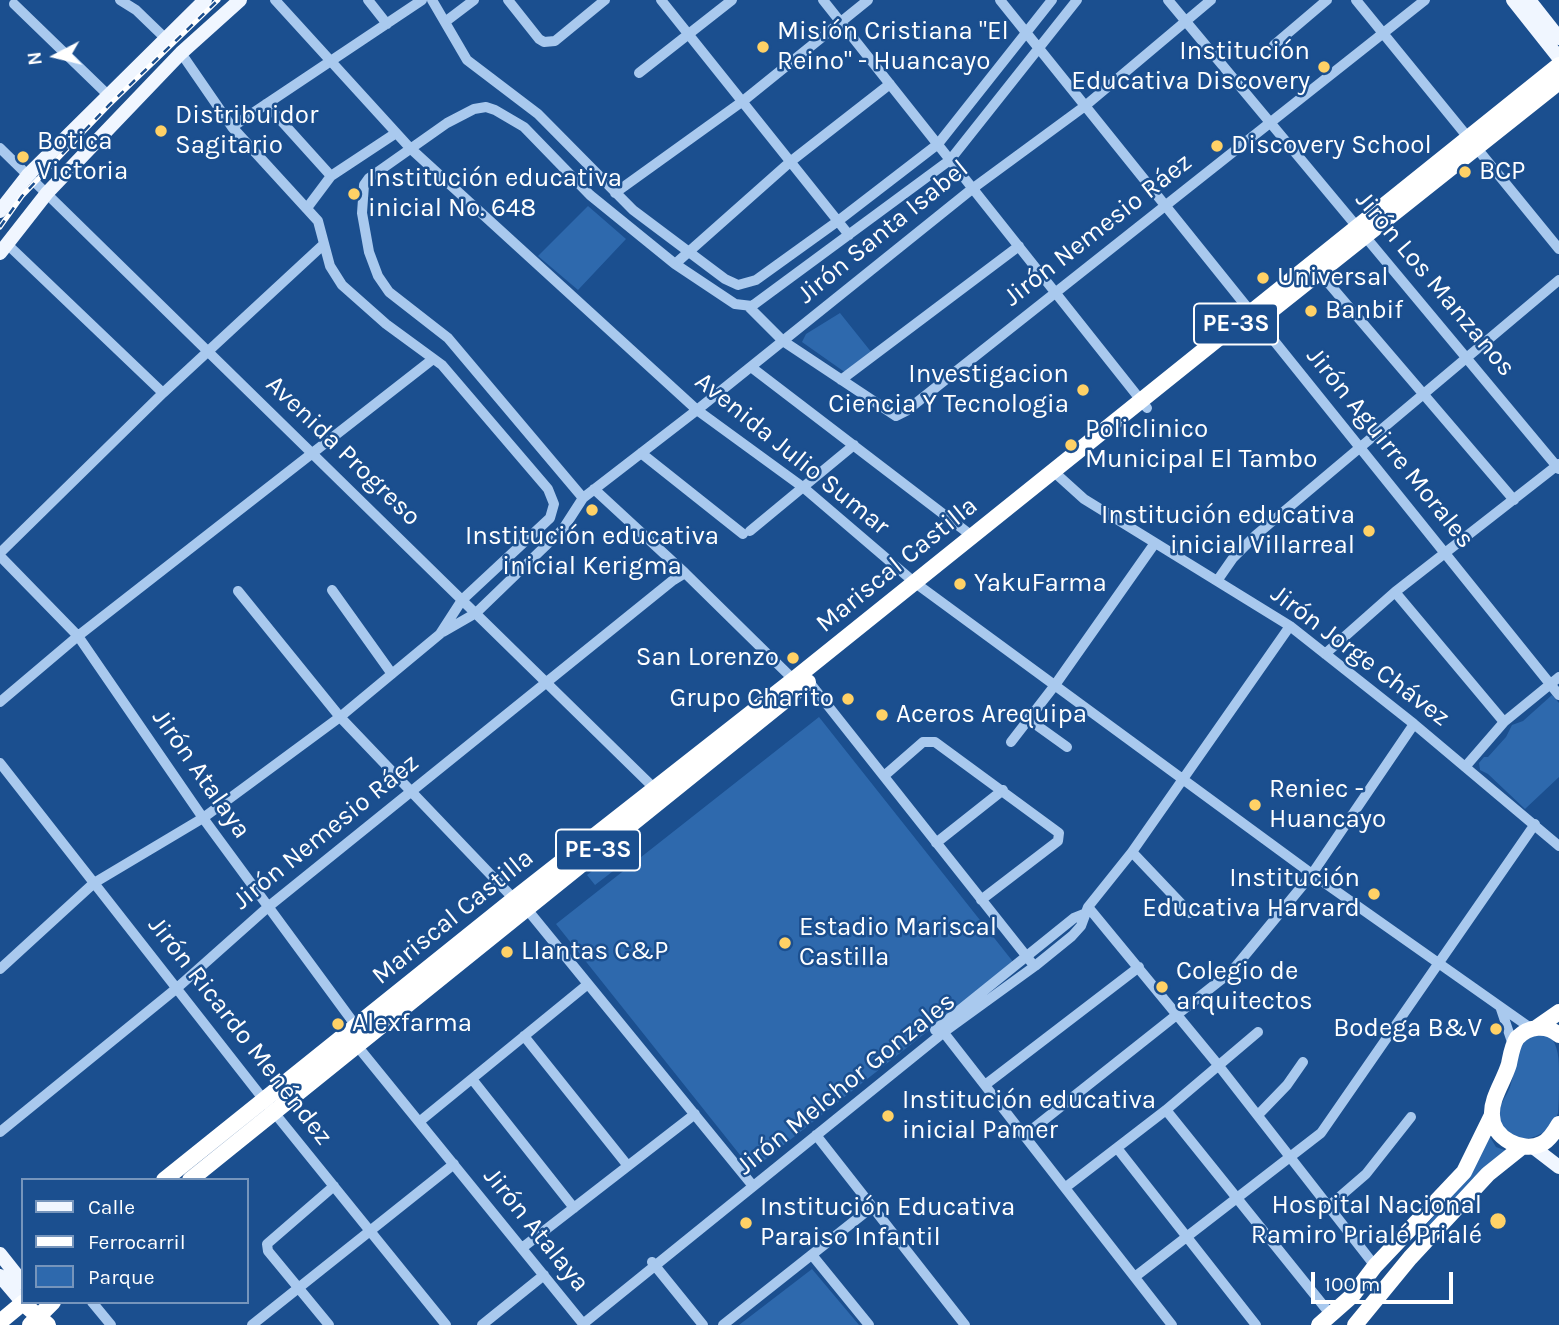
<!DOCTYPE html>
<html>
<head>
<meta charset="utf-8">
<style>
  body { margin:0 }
  #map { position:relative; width:1559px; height:1325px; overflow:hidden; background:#1b4f8f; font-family:Karla,sans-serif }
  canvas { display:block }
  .legend { position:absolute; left:21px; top:1178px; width:228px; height:126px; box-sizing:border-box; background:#1b4f8f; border:2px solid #7695bc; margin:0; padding:9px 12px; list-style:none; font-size:21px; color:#fff }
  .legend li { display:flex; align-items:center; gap:14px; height:35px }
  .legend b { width:35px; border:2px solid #7695bc }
  .north { position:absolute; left:21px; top:21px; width:70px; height:70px; -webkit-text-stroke:5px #1b4f8f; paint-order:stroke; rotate:263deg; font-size:19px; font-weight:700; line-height:28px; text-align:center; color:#fff }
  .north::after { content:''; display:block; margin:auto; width:24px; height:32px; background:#fff; clip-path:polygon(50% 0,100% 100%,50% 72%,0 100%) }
  .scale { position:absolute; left:1311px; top:1272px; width:142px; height:32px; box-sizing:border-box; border:4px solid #fff; border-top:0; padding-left:9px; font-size:21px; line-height:24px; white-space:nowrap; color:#fff; -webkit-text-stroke:5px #1b4f8f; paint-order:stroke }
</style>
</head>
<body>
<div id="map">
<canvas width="1559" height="1325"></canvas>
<ul class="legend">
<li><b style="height:9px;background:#f0f6ff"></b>Calle</li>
<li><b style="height:9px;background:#fff"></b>Ferrocarril</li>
<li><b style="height:19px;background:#2e69ad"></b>Parque</li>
</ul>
<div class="north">N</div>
<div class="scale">100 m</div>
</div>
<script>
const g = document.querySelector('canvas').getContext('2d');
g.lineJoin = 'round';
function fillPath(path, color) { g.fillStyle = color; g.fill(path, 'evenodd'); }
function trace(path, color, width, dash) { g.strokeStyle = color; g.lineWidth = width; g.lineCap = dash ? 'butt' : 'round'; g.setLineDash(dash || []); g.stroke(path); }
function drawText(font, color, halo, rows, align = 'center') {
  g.font = font + ' Karla,sans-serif'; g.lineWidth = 5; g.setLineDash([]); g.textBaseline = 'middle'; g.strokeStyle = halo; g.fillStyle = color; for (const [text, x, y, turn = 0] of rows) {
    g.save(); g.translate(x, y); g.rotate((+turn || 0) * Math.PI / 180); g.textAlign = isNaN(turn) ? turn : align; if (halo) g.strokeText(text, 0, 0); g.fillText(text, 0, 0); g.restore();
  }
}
fillPath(new Path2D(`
  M588 206 626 239 578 290 538 256Z
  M840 313 872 353 846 373 802 342 806 334Z
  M1552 695 1559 703V777L1525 809 1488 774 1480 770 1479 763 1484 757H1488L1506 737 1512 725 1523 721Z
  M819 717 1014 963 752 1170 556 924Z
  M625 845 634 855 595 885 587 875Z
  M1531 1034H1549C1559 1047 1559 1059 1559 1075 1559 1087 1559 1102 1558 1113 1546 1147 1496 1148 1499 1112 1500 1104 1507 1095 1510 1087 1515 1071 1517 1055 1523 1039Z
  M1487 1132 1496 1147 1507 1151 1425 1232 1424 1227 1458 1189Z
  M812 1269 859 1325H739Z`), '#2e69ad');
trace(new Path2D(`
  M120 0 136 10 165 38
  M275 0 410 148 697 410 804 488 914 582 1312 874 1532 1029
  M368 0 387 24
  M432 0 467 60 538 114 633 210 725 279 738 285 756 280 838 221 938 144 1052 0
  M508 0 539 39 544 42 555 41 605 0
  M661 0 849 235
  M823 0 1147 408
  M1000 0 1559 695
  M1168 0 1559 469
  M1356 0 1559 249
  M14 4 108 95
  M445 22 474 0
  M1274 45 1327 0
  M639 73 732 0
  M266 104 331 176
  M232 127 422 0
  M0 148 654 788
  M615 193 743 101 868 0
  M307 208 331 176 396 133
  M7 244 163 393
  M675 264 790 162 890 84
  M1319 272 1514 500
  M748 306 783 341 896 416 906 411 1425 0
  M751 367 972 536
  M841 380 1019 246
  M641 453 743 534
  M1053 471 1084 499 1290 626 1414 724 1559 846
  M594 489 685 573 797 683
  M583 498 448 338 389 292 378 276 369 252 362 213 364 185 369 178 447 123 474 109 486 107 495 110 524 127 590 195 675 264 735 304 752 306 950 160 1077 0
  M750 531 854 445
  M0 553 163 393 324 244
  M0 556 78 636 203 818 356 1026
  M1217 581 1233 558 1256 535 1559 280
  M332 590 392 674
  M238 591 340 717 514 899 526 908 753 1186
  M1395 592 1504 722
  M443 632 476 613 563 529 583 498 697 410 972 189 1085 106 1211 0
  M1325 654 1395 592 1559 464
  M806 678 1031 962
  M0 702 78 636 433 359
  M1028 719 1067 747
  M1011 742 1055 685 1155 543
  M0 763 264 1100 446 1325
  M1465 767 1504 722 1559 677
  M884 776 923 742H935L1059 833 1058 841 981 900
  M936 843 1003 790
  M1132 852 1190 913
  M1088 907 1219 1066 1375 1266
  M0 969 94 883 203 818 340 717 440 634 462 600 550 518 554 504 548 489 442 365 386 324 342 285 330 266 318 221 232 127 181 53
  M1501 1009 1513 1045
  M941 1029 1172 1325
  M935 1030 1074 918 1084 914
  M524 1036 628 1166
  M354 1042 584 1325
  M472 1079 574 1208
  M985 1085 1139 967
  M1166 1110 1331 1315
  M1258 1115 1287 1085 1303 1062
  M419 1122 588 984
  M0 1132 177 988 268 907 672 581 685 573
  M816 1135 965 1325
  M1025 1135 1232 971 1312 874 1414 724
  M1117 1148 1256 1325
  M1066 1187 1166 1110 1258 1032
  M1329 1206 1366 1174 1411 1117
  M522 1248 695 1114
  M812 1255 869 1325
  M652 1262 703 1325
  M1136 1276 1321 1133 1535 824
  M92 1302 111 1325
  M583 1324 944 1032 1035 966 1072 936 1081 926 1088 907 1132 852 1290 626
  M252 1325 454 1164
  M329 1325 268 1251 267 1244 334 1186
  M482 1325 544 1275
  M723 1325 872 1207`), '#a9c9ee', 10);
trace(new Path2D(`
  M1513 0 1559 58
  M1529 0 1559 38
  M0 211 28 175 205 0
  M0 253 47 193 181 53 240 0
  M1533 1147 1559 1167
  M0 1254 23 1283
  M0 1276 23 1303`), '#f0f6ff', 14);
trace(new Path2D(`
  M1257 322 1559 82
  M1536 1028 1559 1012
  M1559 1035C1546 1024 1529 1026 1517 1038 1512 1046 1511 1054 1509 1064 1504 1081 1491 1098 1492 1115 1492 1138 1522 1153 1541 1144 1549 1141 1555 1131 1559 1124
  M164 1180 514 899 793 680 1559 65
  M190 1180 808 682
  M23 1303 48 1325
  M0 1322 24 1302
  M30 1325 53 1302
  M1319 1325 1353 1295 1375 1266 1464 1172 1492 1115
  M1355 1325 1410 1258 1488 1174 1523 1146`), '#fff', 16);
const rail = new Path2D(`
  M0 227 22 196 108 106 218 0`);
trace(rail, '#fff', 5);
trace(rail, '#1b4f8f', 2.5, [8]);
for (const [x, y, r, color] of [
  [763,47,7,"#ffd166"],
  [1324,67,7,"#ffd166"],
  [161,131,7,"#ffd166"],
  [1217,146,7,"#ffd166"],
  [23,157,7,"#ffd166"],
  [1465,172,7,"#ffd166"],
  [354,194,7,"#ffd166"],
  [1263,278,7,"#ffd166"],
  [1311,311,7,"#ffd166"],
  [1083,390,7,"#ffd166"],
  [1071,445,7,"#ffd166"],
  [592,510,7,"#ffd166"],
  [1369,531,7,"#ffd166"],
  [960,584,7,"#ffd166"],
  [793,658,7,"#ffd166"],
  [848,699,7,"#ffd166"],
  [882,715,7,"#ffd166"],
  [1255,805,7,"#ffd166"],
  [1374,894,7,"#ffd166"],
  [785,943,7,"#ffd166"],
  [507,952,7,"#ffd166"],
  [1162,987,7,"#ffd166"],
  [338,1024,7,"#ffd166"],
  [1496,1029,7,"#ffd166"],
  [888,1116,7,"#ffd166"],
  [1498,1221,9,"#ffd166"],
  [746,1223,7,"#ffd166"]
]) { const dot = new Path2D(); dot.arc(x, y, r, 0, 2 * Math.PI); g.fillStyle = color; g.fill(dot); trace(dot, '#1b4f8f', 2.5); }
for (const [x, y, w] of [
  [1236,324,84],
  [598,850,84]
]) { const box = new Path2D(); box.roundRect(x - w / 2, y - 20.5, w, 41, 5); g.fillStyle = '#1b4f8f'; g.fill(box); trace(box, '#fff', 2); }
drawText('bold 24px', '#fff', null, [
  ["PE-3S",1236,324],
  ["PE-3S",598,850]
]);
drawText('26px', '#fff', '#1b4f8f', [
  ["Misión Cristiana \"El",777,32],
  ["Reino\" - Huancayo",777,62],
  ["Institución",1310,52,"right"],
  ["Educativa Discovery",1310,82,"right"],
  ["Distribuidor",175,116],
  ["Sagitario",175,146],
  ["Botica",37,142],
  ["Victoria",37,172],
  ["Discovery School",1231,146],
  ["BCP",1479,172],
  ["Institución educativa",368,179],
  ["inicial No. 648",368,209],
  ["Universal",1277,278],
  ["Banbif",1325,311],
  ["Investigacion",1069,375,"right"],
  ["Ciencia Y Tecnologia",1069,405,"right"],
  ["Policlinico",1085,430],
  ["Municipal El Tambo",1085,460],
  ["Institución educativa",1355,516,"right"],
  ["inicial Villarreal",1355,546,"right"],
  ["Institución educativa",592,537,"center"],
  ["inicial Kerigma",592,567,"center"],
  ["YakuFarma",974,584],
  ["San Lorenzo",779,658,"right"],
  ["Grupo Charito",834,699,"right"],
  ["Aceros Arequipa",896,715],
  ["Reniec -",1269,790],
  ["Huancayo",1269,820],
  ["Institución",1360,879,"right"],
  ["Educativa Harvard",1360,909,"right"],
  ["Estadio Mariscal",799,928],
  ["Castilla",799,958],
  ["Llantas C&P",521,952],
  ["Colegio de",1176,972],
  ["arquitectos",1176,1002],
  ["Alexfarma",352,1024],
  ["Bodega B&V",1482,1029,"right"],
  ["Institución educativa",902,1101],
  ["inicial Pamer",902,1131],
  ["Hospital Nacional",1482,1206,"right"],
  ["Ramiro Prialé Prialé",1482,1236,"right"],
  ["Institución Educativa",760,1208],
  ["Paraiso Infantil",760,1238]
], 'left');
drawText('26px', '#fff', '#1b4f8f', [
  ["Jirón Nemesio Ráez",1098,230,-38],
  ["Jirón Santa Isabel",883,232,-39],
  ["Jirón Los Manzanos",1435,284,50],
  ["Jirón Aguirre Morales",1390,448,51],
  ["Avenida Progreso",343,451,44],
  ["Avenida Julio Sumar",792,454,39],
  ["Mariscal Castilla",897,565,-39],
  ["Jirón Jorge Chávez",1360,656,37],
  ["Jirón Atalaya",201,774,55],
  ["Jirón Nemesio Ráez",326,832,-39],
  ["Mariscal Castilla",453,917,-39],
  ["Jirón Ricardo Menéndez",240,1031,52],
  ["Jirón Melchor Gonzales",846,1084,-39],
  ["Jirón Atalaya",536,1230,51]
]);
</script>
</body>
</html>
